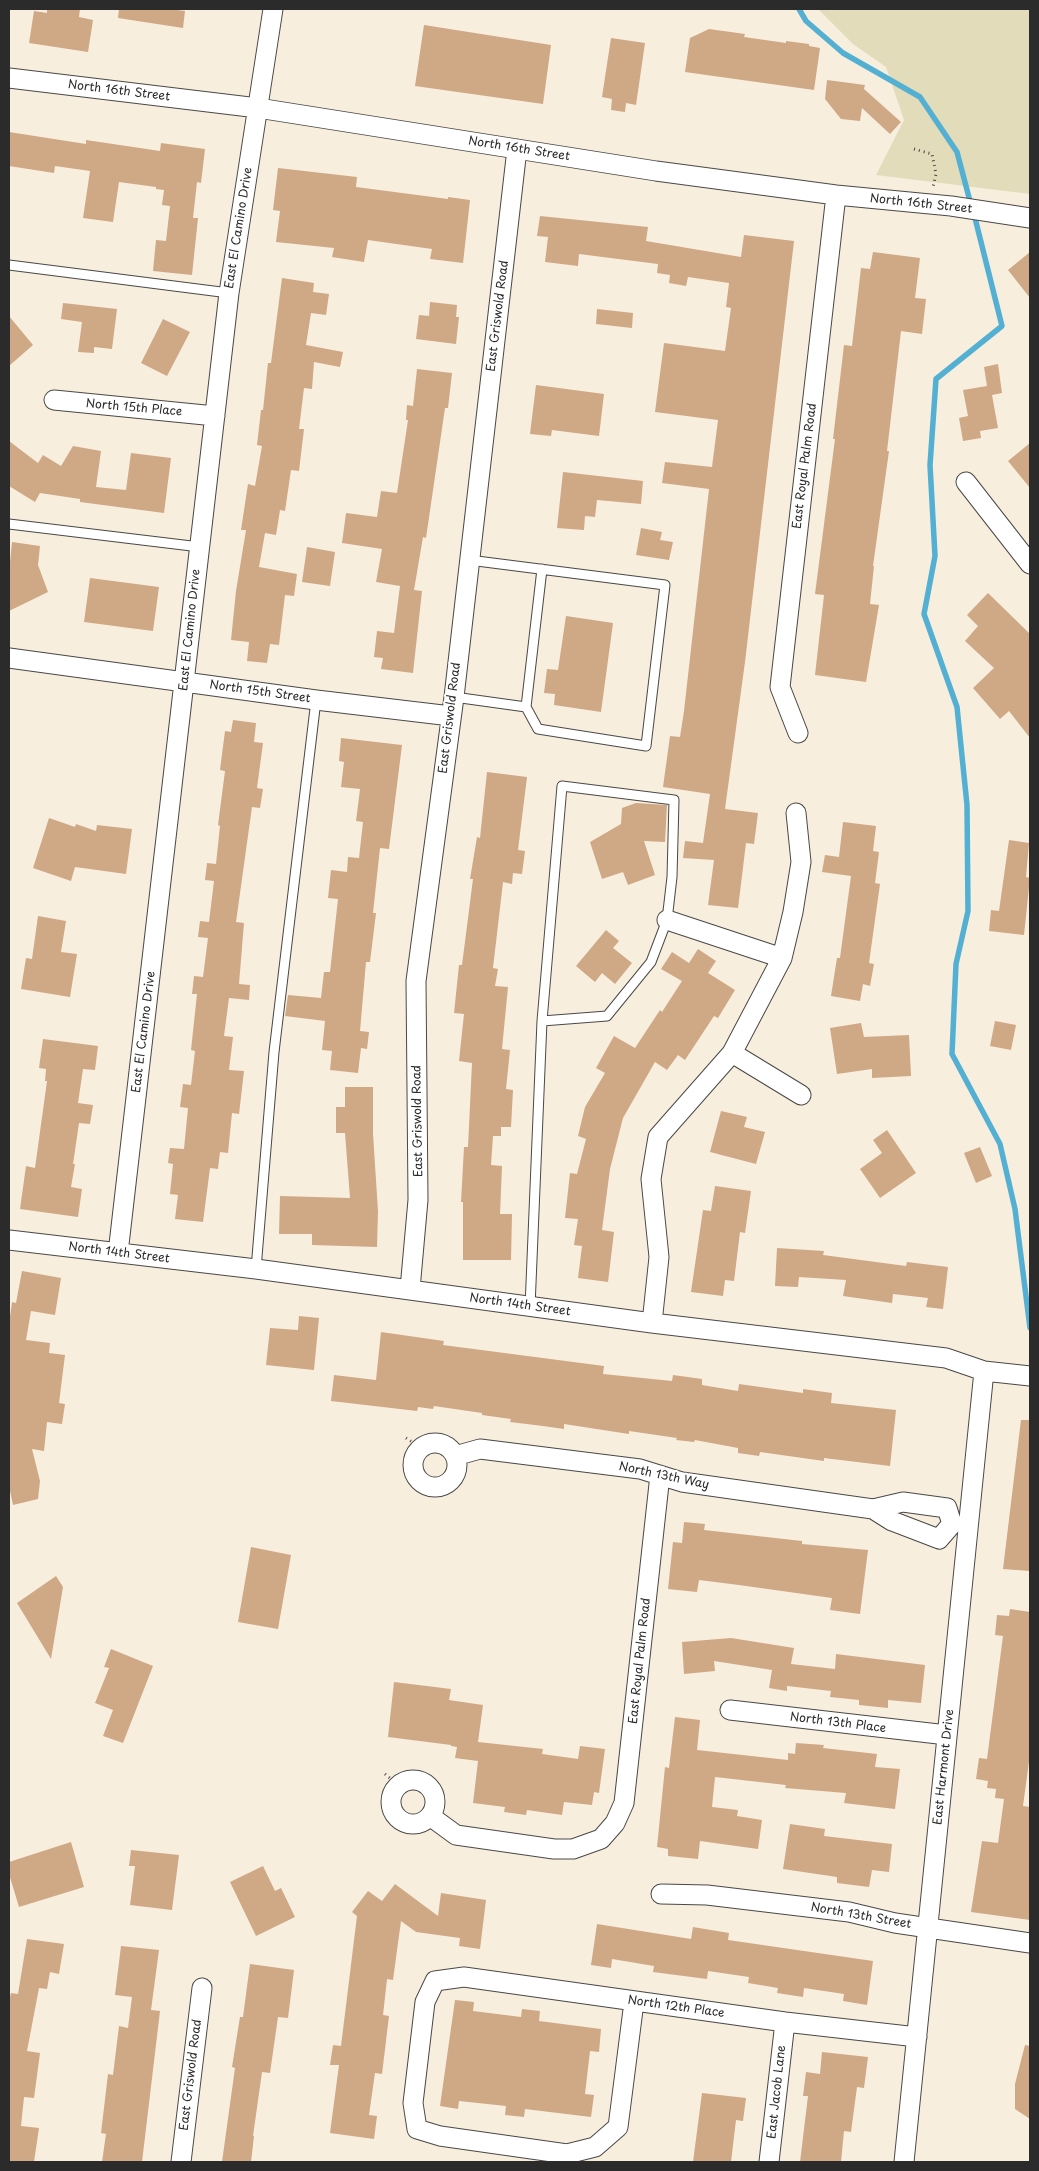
<!DOCTYPE html>
<html>
<head>
<meta charset="utf-8">
<style>
  body { margin:0 }
  #map { position:relative; width:1039px; height:2171px; overflow:hidden; background:#f8eede; font-family:"Playpen Sans",sans-serif }
  canvas { display:block }
  .frame { position:absolute; inset:0; border:10px solid #2b2b2b; pointer-events:none }
</style>
</head>
<body>
<div id="map">
<canvas width="1039" height="2171"></canvas>
<div class="frame"></div>
</div>
<script>
const g = document.querySelector('canvas').getContext('2d');
g.lineJoin = 'round';
function fillPath(path, color) { g.fillStyle = color; g.fill(path, 'evenodd'); }
function trace(path, color, width, dash) { g.strokeStyle = color; g.lineWidth = width; g.lineCap = dash ? 'butt' : 'round'; g.setLineDash(dash || []); g.stroke(path); }
function drawText(font, color, halo, rows, align = 'center') {
  g.font = font + ' "Playpen Sans",sans-serif'; g.lineWidth = 4; g.setLineDash([]); g.textBaseline = 'middle'; g.strokeStyle = halo; g.fillStyle = color; for (const [text, x, y, turn = 0] of rows) {
    g.save(); g.translate(x, y); g.rotate((+turn || 0) * Math.PI / 180); g.textAlign = isNaN(turn) ? turn : align; if (halo) g.strokeText(text, 0, 0); g.fillText(text, 0, 0); g.restore();
  }
}
fillPath(new Path2D(`
  M818 9H1030V194L876 175 904 120 886 67 853 44Z`), '#e2dcba');
trace(new Path2D(`
  M799 9 806 21 843 53 920 97 957 152 971 205
  M974 214 1002 326 936 379 930 465 935 556 924 614 957 707 967 805 968 911 956 964 952 1054 1000 1144 1015 1209 1030 1328`), '#54b0d2', 5.5);
fillPath(new Path2D(`
  M47 9H80L79 17 93 20 88 52 29 43 34 11 47 13Z
  M119 9H169L185 11 183 28 118 18Z
  M424 25 551 45 543 104 415 86Z
  M709 29 745 34 744 37 786 43V41L809 44V46L820 48 814 90 685 72 690 38Z
  M611 38 645 43 636 105 626 103 625 112 611 110 612 99 602 97Z
  M827 80 865 85 864 89 901 122 890 134 862 108 860 121 841 119 825 99Z
  M9 132 86 144V140L160 151 161 143 205 149 201 183 197 182 193 218H198L192 275 153 271 156 240 166 241 170 206 162 205 164 190 156 189V187L119 182 113 222 83 218 90 171 55 166 54 173 9 166Z
  M278 168 357 177 356 187 448 199V197L470 200 463 263 430 259 432 249 368 240 364 262 332 257 334 248 276 242 280 211 273 210Z
  M540 216 648 227 646 241 741 257 744 235 794 241 745 662 725 809 758 813 754 844 746 843 738 908 708 905 714 860 683 858 685 841 703 843 710 794 663 787 670 736 680 737 684 711 709 489 662 483 665 462 712 467 718 420 655 412 664 343 725 351 731 308 726 307 729 283 688 277 686 286 669 283 670 275 657 273 658 264 579 254 578 266 545 262 548 237 537 236Z
  M873 252 920 258 915 298 926 299 922 334 901 331 887 451H889L873 566H874L870 604 879 605 866 682 815 675 824 595 815 594 835 439H833L844 345 852 346 861 268 870 269Z
  M1030 252V298L1008 270Z
  M282 278 314 283 313 292 329 294 326 315 311 313 306 345 343 352 340 367 314 362 312 389 304 388 299 429H304L299 471 291 470 285 511 280 510 276 535 265 533 259 567 297 574 294 596 285 595 279 645 270 644 267 663 247 661 249 642 231 640 236 591 246 530H241L248 484 255 486 262 446 257 445 261 410H263L268 363H271Z
  M430 302 457 305 456 317H459L456 344 416 339 419 315 429 316Z
  M63 303 117 309 112 349 94 347V353L78 352 82 322 61 319Z
  M597 309 633 313 632 328 596 324Z
  M9 316 33 345 9 366Z
  M163 319 190 332 167 376 141 363Z
  M998 364 1002 393 992 395 998 428 980 431 981 438 963 441 959 418 968 416 963 390 987 386 984 367Z
  M417 369 452 373 448 408H445L426 538 423 537 414 590 422 591 413 673 381 669 383 658 374 657 377 631 394 633 400 586 376 582 382 549 342 543 346 513 377 517 381 491 397 493 408 420H406L407 405 413 406Z
  M536 385 604 394 599 436 552 430 551 436 530 434Z
  M9 441 38 463 43 455 61 466 73 446 101 451 96 487 126 490 131 453 171 458 164 513 80 502V499L40 493 35 502 9 486Z
  M1030 443V488L1008 461Z
  M563 472 643 481 641 504 597 500 595 517 585 516 584 530 557 528Z
  M641 528 662 532 660 540 673 542 669 560 636 555Z
  M12 542 40 546 38 565 48 592 9 611V572Z
  M307 547 335 552 330 586 302 582Z
  M90 578 159 587 153 631 84 622Z
  M988 593 1030 634V738L1009 711 1000 719 973 688 994 668 965 641 978 626 967 615Z
  M566 616 613 623 601 712 554 705 555 694 544 693 547 669 558 670Z
  M233 720 256 723 254 742 263 743 257 788 263 789 260 808 252 807 236 922 244 923 239 984 250 985 249 1000 229 998 224 1036 233 1037 229 1070 244 1071 239 1114 232 1113 228 1153 220 1152 218 1169 210 1168 203 1222 175 1219 178 1195 170 1194 173 1164 168 1163 170 1148 184 1149 188 1108 180 1107 183 1084 191 1085 195 1051 191 1050 197 994H192L194 976 203 977 208 938 198 937 200 921 209 922 214 881 205 880 207 863 216 864 220 826 218 825 225 771 220 770 225 731 231 732Z
  M341 738 402 745 389 849 380 848 373 913H376L370 962H366L360 1031 369 1032 367 1049 361 1048 358 1073 330 1070 332 1051 322 1050 325 1021 285 1016 288 995 321 998 324 972H330L338 899 328 898 331 870 347 872 348 857 359 858 363 822 356 821 360 789 341 787 344 762 339 761Z
  M487 772 527 777 518 850 525 851 522 874 513 873 512 884 503 882 493 968 498 969 495 986 508 987 502 1049 510 1050 506 1089 513 1090 511 1127H501V1136H493L491 1165 502 1166 500 1214H512L511 1260H463V1202H461L464 1147H468L472 1063 459 1061 464 1014 454 1013 459 965H462L473 879H470L477 837 480 838Z
  M636 803 667 805 665 842 644 841 655 875 628 885 623 872 602 879 590 842 621 824 622 808Z
  M49 818 75 827 76 824 96 831 97 825 132 829 126 874 75 867 71 881 33 868Z
  M843 822 876 826 873 851 879 852 875 883 880 884 869 963 874 964 870 986 863 984 860 1001 831 996 837 958H840L851 876 822 872 825 855 839 857Z
  M1009 840 1029 843 1026 877 1030 878 1024 935 989 931 991 910 999 911Z
  M38 916 66 921 61 952 77 954 70 997 21 989 26 958 32 959Z
  M606 930 619 941 613 948 632 963 615 984 602 973 595 982 576 966Z
  M698 949 716 961 708 973 735 990 718 1018 714 1016 685 1060 678 1055 667 1070 655 1062 623 1118 610 1169 602 1230 614 1232 608 1282 578 1278 582 1246 574 1245 578 1219 565 1218 570 1173 577 1174 586 1139 578 1136 585 1107 605 1073 596 1068 614 1036 635 1048 660 1010 662 1012 682 981 661 969 672 952 689 963Z
  M995 1021 1016 1025 1011 1050 990 1046Z
  M861 1023 864 1037 909 1035 911 1076 872 1078V1069L837 1074 830 1028Z
  M43 1039 98 1046 95 1070 83 1069 78 1103 93 1105 90 1124 79 1123 73 1164H75L71 1187 82 1189 78 1217 20 1209 26 1166 35 1168 47 1081H45L46 1069 39 1068Z
  M345 1087H373V1134L378 1211 377 1247 312 1245V1234H279L280 1196 350 1198 345 1133H336V1107H345Z
  M721 1111 747 1117 744 1127 765 1132 756 1164 710 1152Z
  M887 1130 916 1173 880 1198 860 1169 882 1153 873 1140Z
  M980 1147 992 1176 976 1183 964 1153Z
  M715 1186 751 1191 745 1233 740 1232 734 1281 725 1280 723 1296 691 1292 703 1210 711 1211Z
  M777 1248 824 1251 823 1255 906 1266 907 1262 948 1267 943 1309 926 1307 928 1298 893 1294 892 1303 843 1296 846 1280 799 1277 798 1287 775 1286Z
  M22 1271 61 1278 55 1315 31 1311 26 1340 50 1343 49 1353 65 1355 59 1403 65 1404 62 1424 47 1422 44 1451 32 1449 40 1481 38 1499 13 1505 9 1486V1324L12 1302 16 1303Z
  M299 1316 319 1318 314 1370 266 1365 270 1328 298 1330Z
  M381 1332 444 1341 443 1345 604 1366 603 1374 672 1381 673 1375 702 1379V1385L738 1391 739 1384 803 1393V1389L832 1393 831 1403 896 1410 890 1466 824 1458V1461L760 1452 759 1456 738 1453V1448L695 1440 694 1442 676 1440 677 1438 629 1431V1434L564 1424V1429L543 1426 510 1422 511 1419 482 1415V1413L434 1406 433 1409 418 1407 417 1411 331 1401 334 1375 376 1380Z
  M1021 1420H1030V1571L1003 1569Z
  M684 1522 705 1524 704 1530 802 1541V1544L868 1550 860 1614 830 1610 832 1598 739 1585 699 1580 697 1592 668 1589 673 1542 682 1543Z
  M251 1547 291 1555 278 1629 238 1622Z
  M56 1576 63 1587 51 1659 17 1603Z
  M1010 1609 1030 1612V1754L1023 1806 1030 1807V1920L971 1912 982 1841 998 1843 1004 1799 995 1798 996 1789 987 1788 988 1781 976 1779 979 1758 987 1759 1003 1636 995 1635 997 1615 1009 1616Z
  M731 1638 794 1648 791 1664 835 1669 836 1654 925 1665 921 1703 888 1700V1708L859 1705V1700L830 1697 831 1691 787 1686V1691L769 1688 772 1670 714 1661 715 1671 684 1674 682 1642Z
  M111 1649 153 1666 123 1743 103 1736 113 1710 95 1703 109 1668 104 1667Z
  M394 1682 451 1689 449 1700 483 1705 478 1742 543 1749 542 1754 578 1759 580 1746 605 1749 599 1793 594 1792 592 1805 564 1802 562 1815 527 1810 526 1815 504 1812 505 1807 473 1803 478 1761 455 1758 457 1747 451 1746V1745L388 1737Z
  M675 1717 700 1720 697 1750 788 1760V1753L795 1754 796 1743 824 1745 823 1748 877 1754 875 1767 900 1769 895 1809 844 1803 846 1793 785 1788 786 1785 715 1777 712 1807 738 1810 737 1816 762 1820 758 1849 700 1841 698 1859 668 1856V1849L657 1847 665 1767 669 1768Z
  M790 1824 825 1829 824 1836 892 1844 889 1872 872 1870 869 1887 837 1883V1877L783 1869Z
  M71 1842 84 1887 19 1907 9 1874V1862Z
  M131 1850 179 1855 172 1910 130 1905 135 1866H129Z
  M263 1866 275 1891 281 1888 295 1917 256 1936 230 1882Z
  M395 1884 438 1916 441 1893 486 1900 480 1949 459 1946 460 1938 416 1932 401 1921 393 1980 387 1979 383 2015 389 2016 382 2074 375 2073 369 2115 377 2116 374 2139 330 2133 339 2065H330L333 2045 341 2046 357 1916 352 1912 368 1891 382 1901Z
  M597 1924 691 1939 693 1927 729 1933 728 1940 873 1961 867 2005 843 2001 844 1994 804 1988 803 1997 777 1993 778 1988 748 1983 749 1977 708 1971 707 1979 653 1972 654 1966 612 1959 611 1968 591 1965Z
  M27 1939 64 1944 59 1974 50 1972 47 1989 39 1988 27 2051 40 2053 34 2098 24 2097 21 2126 39 2128 34 2162H9V2002L11 1993 18 1994Z
  M121 1946 159 1950 151 2010 160 2011 142 2162H102L106 2134 101 2133 108 2074 113 2075 119 2026 128 2028 132 1997 115 1995Z
  M250 1964 294 1970 288 2018 278 2017 270 2073 262 2072 253 2136H254L251 2162H222L235 2068 232 2067 240 2017H243Z
  M455 2000 474 2002 473 2011 521 2017 522 2009 540 2011 539 2021 601 2029 599 2052 590 2051 585 2094 594 2095 591 2117 525 2109 524 2117 505 2115 506 2106 459 2101 458 2109 440 2106Z
  M1025 2045 1030 2046V2119L1015 2109V2084Z
  M822 2052 868 2057 864 2088 857 2087 851 2132 844 2131 841 2162H800L808 2096H803L806 2072 820 2074Z
  M702 2093 746 2098 743 2121 736 2120 731 2162H693Z`), '#cfa886');
const lane = new Path2D(`
  M9 265 229 293
  M9 524 200 547
  M454 697 526 707 538 729 646 746 665 585 469 560
  M526 707 542 569
  M256 1269 274 1052 316 700
  M530 1307 542 1021 562 786 674 800 672 877 667 920 651 962 607 1016 542 1021`);
const street = new Path2D(`
  M9 78 258 108 656 171 836 195 951 206 1030 218
  M54 400 215 416
  M966 482 1030 564
  M9 658 316 700 451 716
  M798 733 780 687 836 195
  M667 920 782 958
  M732 1053 801 1095
  M9 1240 256 1269 652 1323 946 1358 984 1371 1030 1376
  M118 1253 229 293 273 9
  M410 1289 418 1200 416 981 454 697 517 149
  M652 1323 659 1257 651 1179 658 1137 732 1053 782 958 793 912 801 862 796 813
  M413 1465a22 22 0 1 1 44 0a22 22 0 1 1-44 0Z
  M455 1456 480 1449 640 1469 682 1482 873 1509 903 1502 947 1508 952 1524
  M873 1509 892 1521 939 1539 952 1524
  M730 1710 947 1735
  M391 1802a22 22 0 1 1 44 0a22 22 0 1 1-44 0Z
  M430 1816 456 1835 554 1849H573L601 1839 615 1823 624 1803 660 1475
  M661 1894 707 1895 849 1912 895 1923 1030 1943
  M634 2002 618 2127 595 2147 567 2154 440 2136 417 2129 413 2103 425 2002 435 1981 464 1977 785 2022 917 2037
  M181 2162 202 1988
  M769 2162 785 2022
  M904 2162 984 1371`);
trace(lane, '#4a4846', 11);
trace(street, '#4a4846', 21);
trace(new Path2D(`
  M914 149 932 154 936 174 933 187
  M406 1438 421 1448
  M385 1774 399 1786`), '#4a4846', 3, [1, 4]);
trace(lane, '#fff', 9);
trace(street, '#fff', 19);
drawText('12px', '#2b2b2b', '#fff', [
  ["North 16th Street",119,91,7],
  ["North 16th Street",519,149,9],
  ["North 16th Street",921,204,6],
  ["East El Camino Drive",239,228,-81],
  ["East Griswold Road",498,316,-83],
  ["North 15th Place",134,408,5],
  ["East Royal Palm Road",805,466,-83],
  ["East El Camino Drive",190,630,-84],
  ["North 15th Street",260,692,8],
  ["East Griswold Road",450,718,-83],
  ["East El Camino Drive",144,1032,-83],
  ["East Griswold Road",418,1121,-91],
  ["North 14th Street",119,1253,7],
  ["North 14th Street",520,1305,8],
  ["North 13th Way",664,1476,12],
  ["East Royal Palm Road",640,1661,-84],
  ["North 13th Place",838,1723,7],
  ["East Harmont Drive",944,1767,-84],
  ["North 13th Street",861,1916,10],
  ["North 12th Place",676,2007,8],
  ["East Griswold Road",191,2075,-83],
  ["East Jacob Lane",777,2092,-84]
]);
</script>
</body>
</html>
